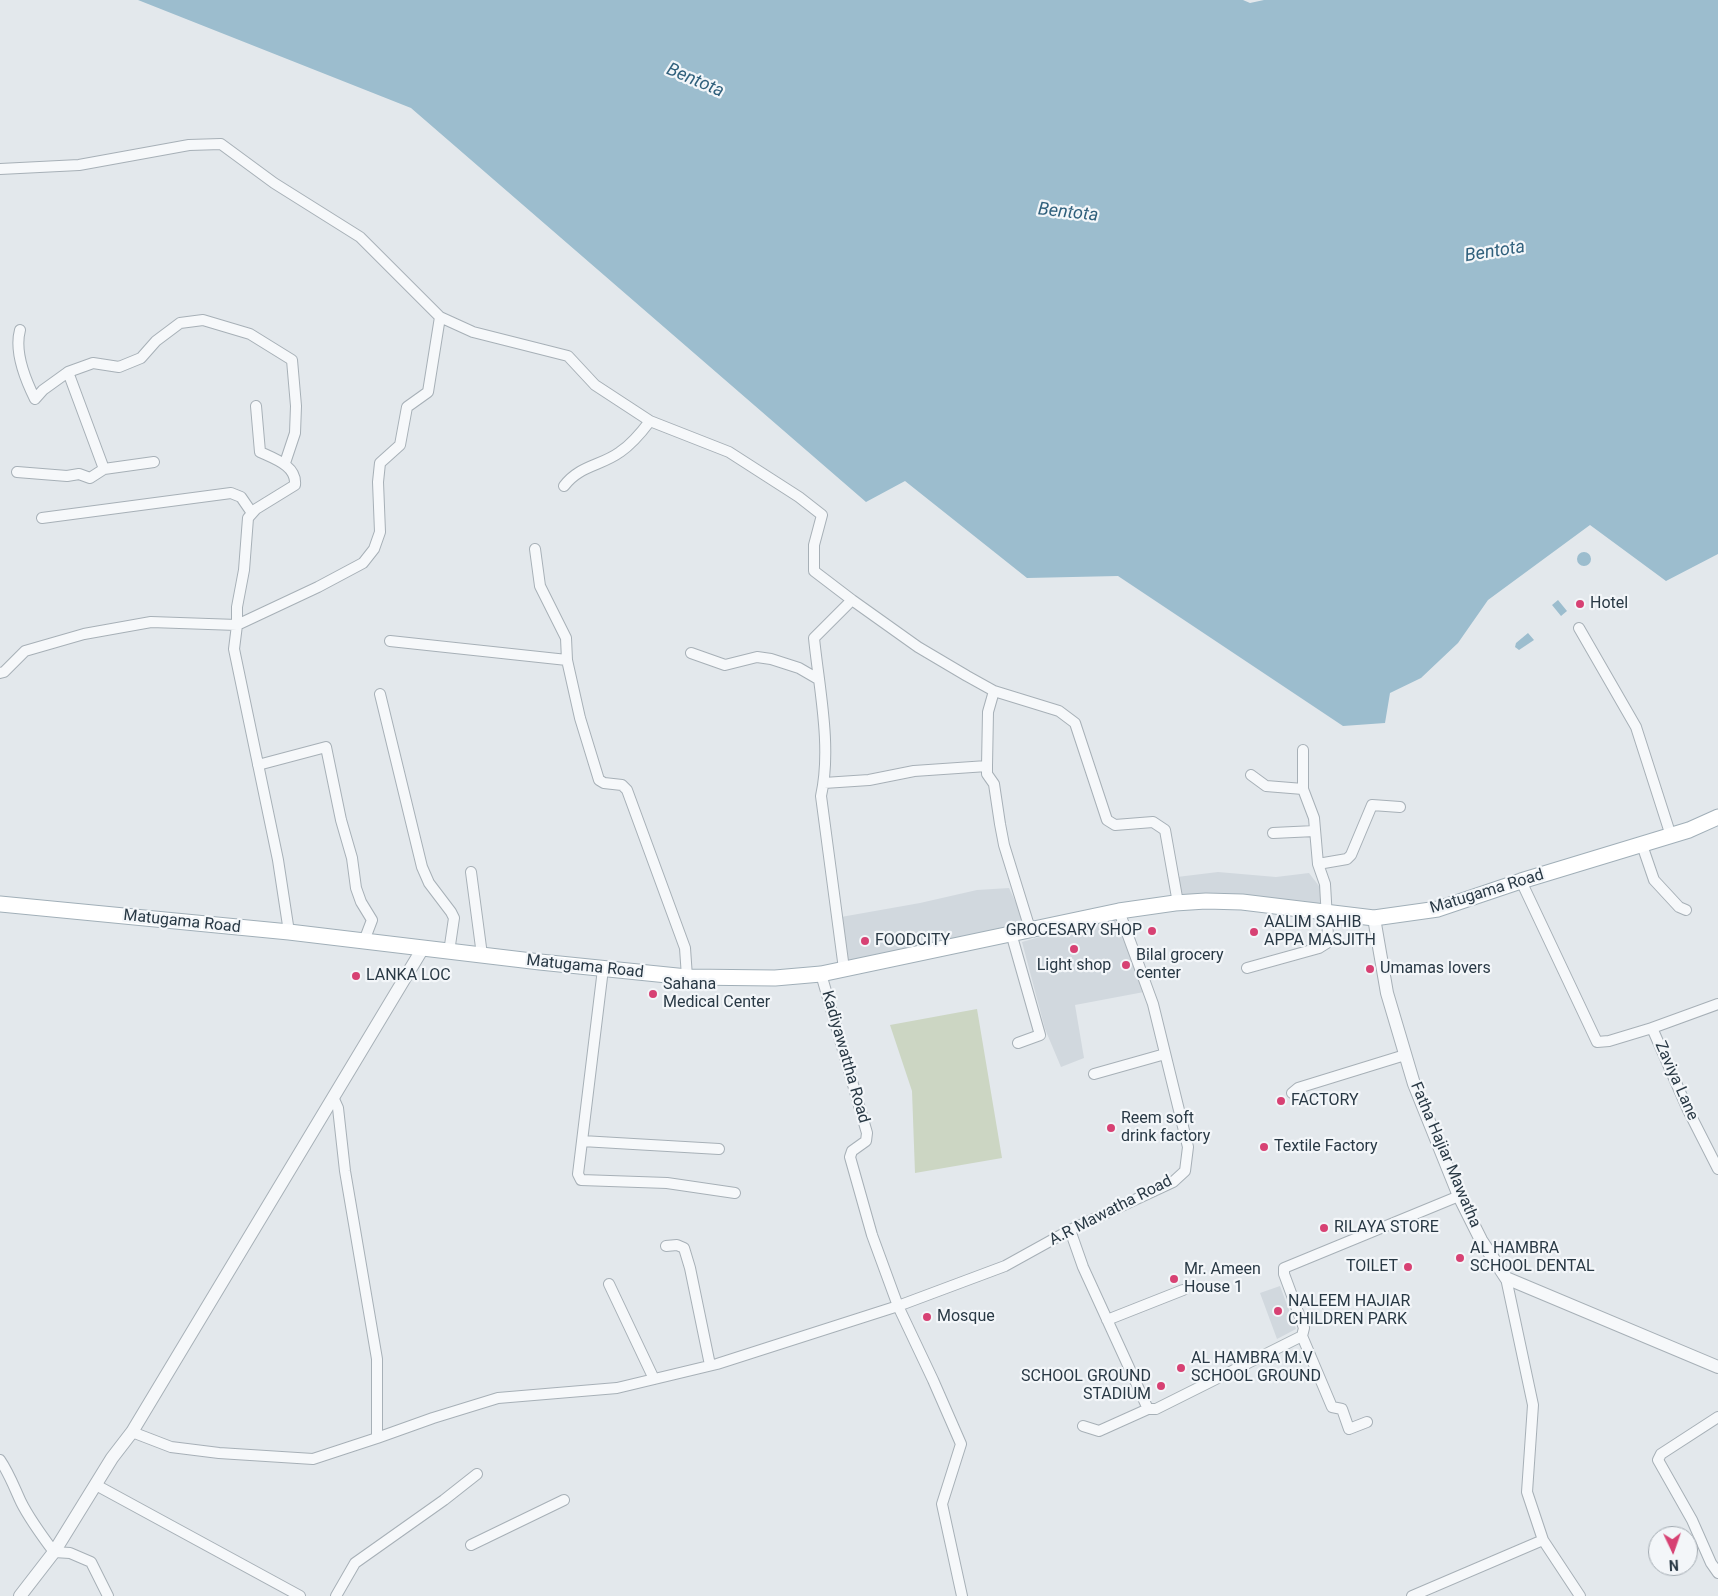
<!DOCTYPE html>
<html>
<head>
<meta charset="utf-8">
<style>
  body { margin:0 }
  #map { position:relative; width:1718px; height:1596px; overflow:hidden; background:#e3e8ec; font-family:Roboto,sans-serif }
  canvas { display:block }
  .north { position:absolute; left:1648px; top:1526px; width:50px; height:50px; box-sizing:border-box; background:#f3f6f9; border:1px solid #a2aab1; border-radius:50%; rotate:177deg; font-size:14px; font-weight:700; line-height:20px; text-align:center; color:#293945 }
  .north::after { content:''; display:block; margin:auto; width:18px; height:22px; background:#d74173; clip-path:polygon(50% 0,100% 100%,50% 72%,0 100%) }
</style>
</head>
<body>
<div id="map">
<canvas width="1718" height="1596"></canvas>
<div class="north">N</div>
</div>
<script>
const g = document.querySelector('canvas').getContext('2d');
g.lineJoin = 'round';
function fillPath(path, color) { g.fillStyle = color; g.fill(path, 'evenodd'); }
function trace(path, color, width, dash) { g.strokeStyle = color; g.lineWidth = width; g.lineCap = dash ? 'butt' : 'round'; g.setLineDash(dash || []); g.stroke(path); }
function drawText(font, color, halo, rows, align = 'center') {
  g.font = font + ' Roboto,sans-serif'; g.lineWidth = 4.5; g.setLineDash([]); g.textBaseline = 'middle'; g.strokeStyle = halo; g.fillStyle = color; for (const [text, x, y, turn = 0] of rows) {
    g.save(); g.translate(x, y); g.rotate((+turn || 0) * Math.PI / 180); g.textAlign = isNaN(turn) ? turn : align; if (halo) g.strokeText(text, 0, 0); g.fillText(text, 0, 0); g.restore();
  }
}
fillPath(new Path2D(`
  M1218 872 1276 877 1309 873 1319 886 1325 889 1324 909 1181 901 1177 877Z
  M1009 888 1026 924 848 965 841 917 920 903 977 890Z
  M1118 915 1144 992 1075 1005 1084 1058 1061 1067 1045 1029 1022 942Z
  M1280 1286 1296 1329 1277 1339 1260 1293Z`), '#d1d8de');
fillPath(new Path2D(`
  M977 1009 1002 1158 915 1173 912 1091 890 1025Z`), '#ccd6c3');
fillPath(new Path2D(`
  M138 0H1243L1250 3 1264 0H1718V554L1666 581 1590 525 1488 600 1458 643 1421 678 1390 693 1385 723 1343 726 1118 576 1027 578 905 481 866 502 411 108Z
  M1577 559a7 7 0 1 1 14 0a7 7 0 1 1-14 0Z
  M1558 600 1567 611 1561 616 1552 605Z
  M1528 633 1534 640 1519 650 1515 647 1516 643Z`), '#9cbdce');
const minor = new Path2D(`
  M0 169 79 165 189 145 221 144 274 183 360 237 440 317 473 332 568 356 595 385 650 421 729 452 799 497 822 515 814 545V571L852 600
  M20 330C14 352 25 379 35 399L43 390 68 372
  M104 469 68 372 93 363 119 367 141 358 156 341 180 323 203 320 250 334 292 360 296 406 295 433 285 463
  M17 472 67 476 79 474 90 478 104 469 154 462
  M564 486C580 465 601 466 620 452 632 444 641 433 650 421
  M42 518 231 493 241 497 252 513
  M535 549 540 586 566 638 567 660 580 718 599 780 604 783 622 785 627 790 685 948 687 977
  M1579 628 1636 727 1671 836
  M390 641 567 660
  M691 653 725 665 757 657 771 659 799 668 818 679
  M0 673 4 672 25 651 84 634 151 622 237 625V607L244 570 248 518 256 509 295 485C297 466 275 459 260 452L256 406
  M380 694 422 867 429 883 451 912 454 918 449 952
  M258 765 326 747 341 820 352 858 356 888 361 902 372 920 364 941
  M987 766 988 712 994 691
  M824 783 869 780 914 771 987 766V774L994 784 1000 824 1004 845 1030 929
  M1303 789V750
  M1273 833 1315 831
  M1642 845 1654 880 1679 907 1686 910
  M1318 864 1347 859 1351 855 1372 805 1400 807
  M471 872 482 955
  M1521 881 1597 1042 1609 1041 1652 1028
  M289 932 278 860 234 649 237 625 318 587 363 563 374 549 380 532 378 482 380 463 400 445 407 407 428 392 440 317
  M1011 933 1040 1035 1018 1043
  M1247 968 1319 948 1327 943 1328 936 1325 884 1318 864 1314 818 1303 789 1266 786 1251 775
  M603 969 578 1174 581 1180 667 1183 735 1193
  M844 969 821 796C832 747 819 688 814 638L852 600 918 647 967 676 994 691 1059 711 1075 723 1107 820 1115 825 1153 822 1165 830 1178 903
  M821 974 867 1133 866 1141 852 1151 850 1157 872 1235 898 1306 933 1380 961 1444 942 1504 962 1596
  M1718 1004 1652 1028 1688 1110 1718 1169
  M1094 1074 1165 1054
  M1292 1093 1298 1088 1405 1055
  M333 1097 338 1108 345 1171 377 1359V1438
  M582 1141 719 1149
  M1070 1230 1083 1267 1148 1409H1156L1302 1336 1304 1328 1284 1274V1268L1459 1196
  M666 1246 677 1245 684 1248 690 1268 710 1365
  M1506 1278 1533 1405 1527 1492 1543 1540 1580 1596
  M609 1284 654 1379
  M1107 1320 1183 1290
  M1302 1336 1332 1407 1342 1409 1349 1429 1367 1422
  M1718 1417 1661 1454 1658 1460 1692 1520 1711 1563 1718 1573
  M1083 1426 1099 1431 1148 1409
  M132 1432 171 1447 219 1453 313 1459 377 1438 433 1418 498 1398 617 1388 717 1364 898 1306 1005 1266 1070 1230 1173 1182 1185 1171 1188 1147 1153 1004 1119 911
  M0 1460C9 1473 14 1487 21 1502 30 1520 42 1536 54 1552L70 1553 91 1562 108 1596
  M96 1485 300 1596
  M471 1545 564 1500
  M336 1596 355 1563 444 1500 477 1474
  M1412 1596 1543 1540`);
const tertiary = new Path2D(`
  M1374 918 1387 993 1414 1084 1459 1196 1481 1240 1506 1278 1718 1367
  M20 1596 54 1552 112 1458 132 1432 423 948`);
const primary = new Path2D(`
  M0 904 289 932 540 962 687 977 775 978 821 974 1119 911 1175 903 1206 901 1242 902 1374 918 1438 909 1521 881 1689 830 1718 817`);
trace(minor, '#a7b0b7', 12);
trace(tertiary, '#a7b0b7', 14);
trace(primary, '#a1afb8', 17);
trace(minor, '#f6f8fa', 10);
trace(tertiary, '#f6f8fa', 12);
trace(primary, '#fff', 15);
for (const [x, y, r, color] of [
  [1580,604,5,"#d74173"],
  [1152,931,5,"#d74173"],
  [1254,932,5,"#d74173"],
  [865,941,5,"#d74173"],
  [1074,949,5,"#d74173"],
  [1126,965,5,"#d74173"],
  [1370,969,5,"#d74173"],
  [356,976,5,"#d74173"],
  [653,994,5,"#d74173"],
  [1281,1101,5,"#d74173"],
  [1111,1128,5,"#d74173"],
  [1264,1147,5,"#d74173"],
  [1324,1228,5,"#d74173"],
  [1460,1258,5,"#d74173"],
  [1408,1267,5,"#d74173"],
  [1174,1279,5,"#d74173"],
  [1278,1311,5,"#d74173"],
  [927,1317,5,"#d74173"],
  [1181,1368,5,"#d74173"],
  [1161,1386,5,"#d74173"]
]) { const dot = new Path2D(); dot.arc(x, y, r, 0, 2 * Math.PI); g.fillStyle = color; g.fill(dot); trace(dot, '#f3f6f9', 2); }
drawText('16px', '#293945', '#f3f6f9', [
  ["Hotel",1590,604],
  ["AALIM SAHIB",1264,923],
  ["APPA MASJITH",1264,941],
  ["GROCESARY SHOP",1142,931,"right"],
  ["FOODCITY",875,941],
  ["Bilal grocery",1136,956],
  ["center",1136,974],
  ["Light shop",1074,966,"center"],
  ["Umamas lovers",1380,969],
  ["LANKA LOC",366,976],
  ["Sahana",663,985],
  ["Medical Center",663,1003],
  ["FACTORY",1291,1101],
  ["Reem soft",1121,1119],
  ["drink factory",1121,1137],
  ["Textile Factory",1274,1147],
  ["RILAYA STORE",1334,1228],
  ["AL HAMBRA",1470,1249],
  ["SCHOOL DENTAL",1470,1267],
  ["TOILET",1398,1267,"right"],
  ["Mr. Ameen",1184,1270],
  ["House 1",1184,1288],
  ["NALEEM HAJIAR",1288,1302],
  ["CHILDREN PARK",1288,1320],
  ["Mosque",937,1317],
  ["AL HAMBRA M.V",1191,1359],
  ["SCHOOL GROUND",1191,1377],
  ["SCHOOL GROUND",1151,1377,"right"],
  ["STADIUM",1151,1395,"right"]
], 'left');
drawText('16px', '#293945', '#f3f6f9', [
  ["Matugama Road",1487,892,-17],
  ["Matugama Road",182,922,6],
  ["Matugama Road",585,967,6],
  ["Kadiyawattha Road",845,1057,74],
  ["Zaviya Lane",1676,1081,66],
  ["Fatha Hajiar Mawatha",1445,1155,67],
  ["A.R Mawatha Road",1111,1211,-27]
]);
drawText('italic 18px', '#30607c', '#f3f6f9', [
  ["Bentota",695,81,23],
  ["Bentota",1068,213,6],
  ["Bentota",1495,252,-9]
]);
</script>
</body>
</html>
